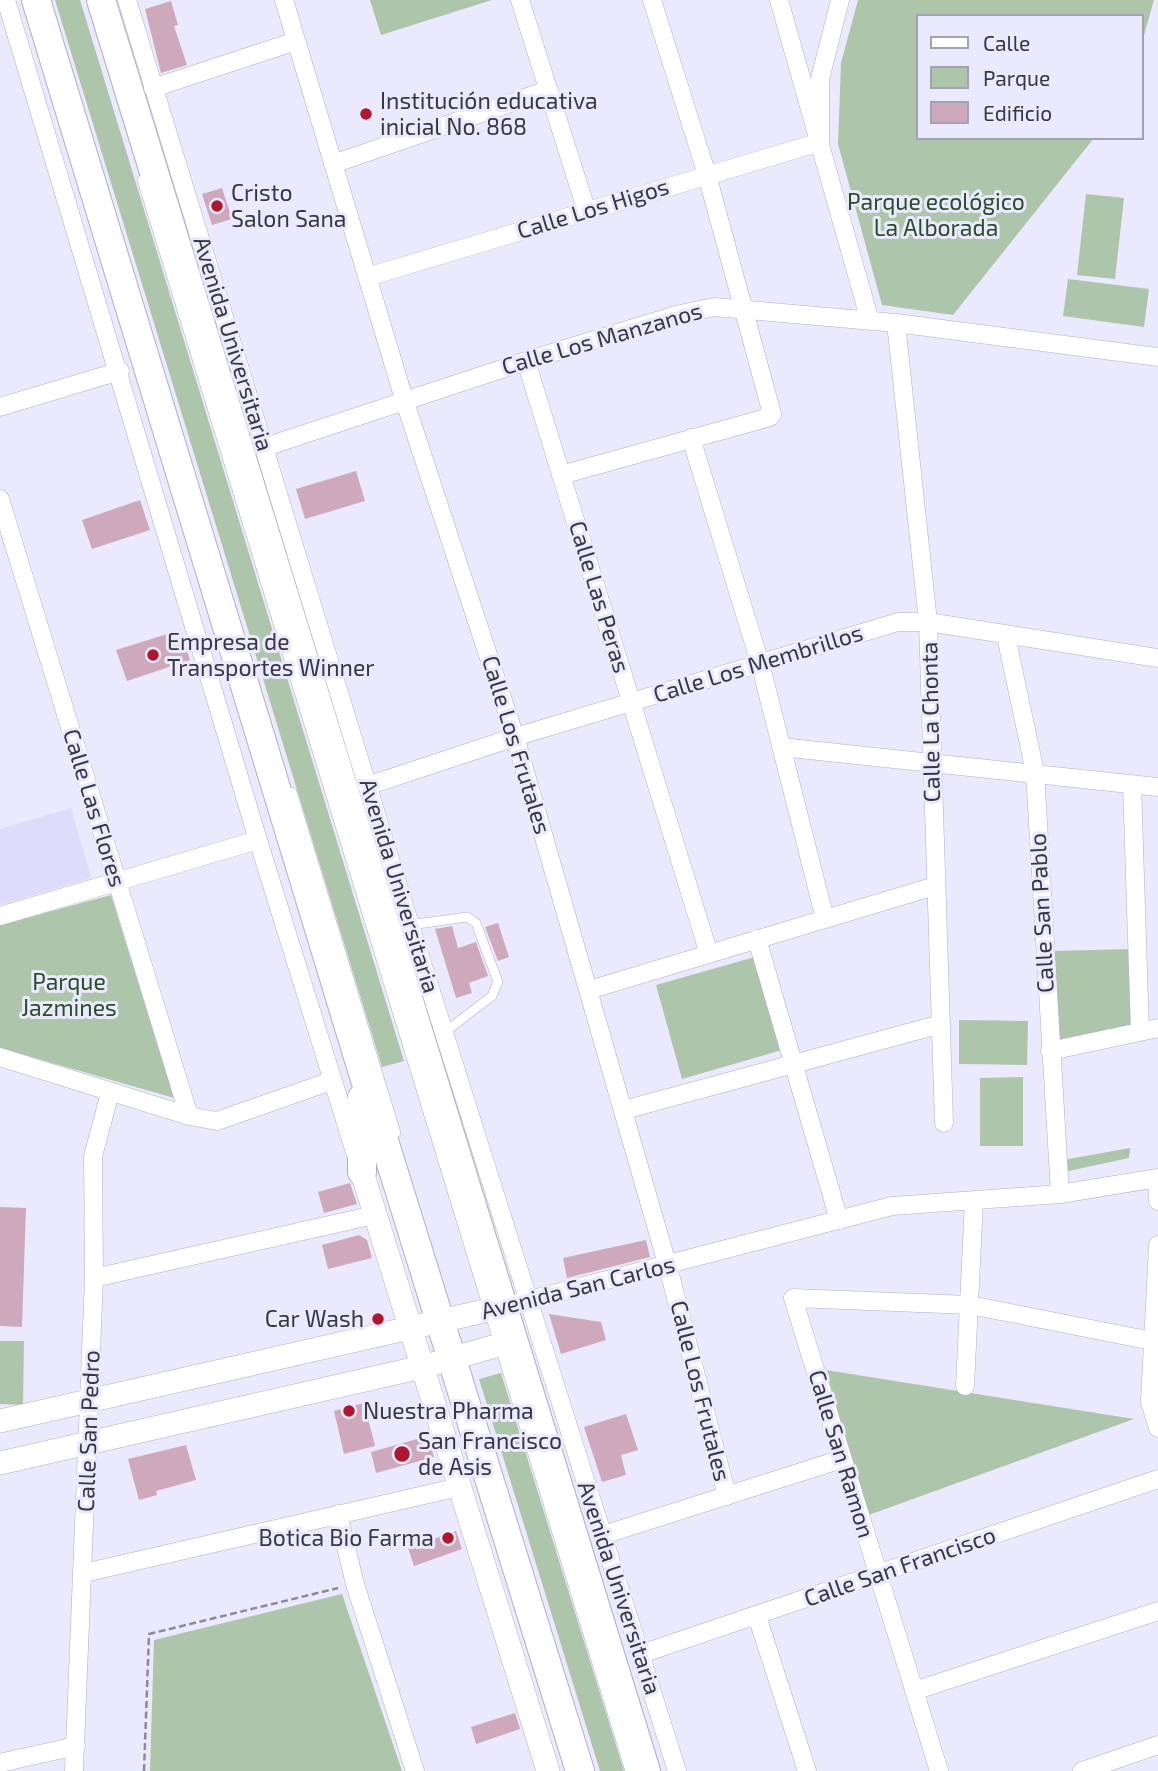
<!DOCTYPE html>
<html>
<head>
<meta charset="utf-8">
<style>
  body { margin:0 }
  #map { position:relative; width:1158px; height:1771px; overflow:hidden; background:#ebe9fd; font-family:"Exo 2",sans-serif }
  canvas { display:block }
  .legend { position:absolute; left:916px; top:14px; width:228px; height:126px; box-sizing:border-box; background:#ebe9fd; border:2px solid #a3a2b2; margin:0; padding:9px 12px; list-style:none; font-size:21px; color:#383741 }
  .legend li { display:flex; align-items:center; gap:14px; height:35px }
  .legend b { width:35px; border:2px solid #a3a2b2 }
</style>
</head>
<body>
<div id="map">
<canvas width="1158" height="1771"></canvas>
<ul class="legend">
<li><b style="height:9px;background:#fff"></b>Calle</li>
<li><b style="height:19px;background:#adc5aa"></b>Parque</li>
<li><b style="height:19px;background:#cea9bc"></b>Edificio</li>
</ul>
</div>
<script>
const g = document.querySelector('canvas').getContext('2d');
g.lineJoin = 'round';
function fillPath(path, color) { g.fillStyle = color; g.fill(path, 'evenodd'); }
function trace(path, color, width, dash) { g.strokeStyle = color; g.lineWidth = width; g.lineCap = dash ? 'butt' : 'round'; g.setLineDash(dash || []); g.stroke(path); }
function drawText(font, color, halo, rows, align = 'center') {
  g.font = font + ' "Exo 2",sans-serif'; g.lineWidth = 6; g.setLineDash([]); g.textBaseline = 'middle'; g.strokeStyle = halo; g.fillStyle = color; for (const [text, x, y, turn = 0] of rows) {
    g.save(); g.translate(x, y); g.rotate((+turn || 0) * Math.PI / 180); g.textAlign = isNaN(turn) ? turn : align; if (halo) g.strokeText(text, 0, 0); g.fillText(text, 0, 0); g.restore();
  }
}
fillPath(new Path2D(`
  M71 808 91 878 0 905V829Z`), '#dedbfb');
fillPath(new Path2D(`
  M55 0H80L404 1061 382 1067Z
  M370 0H492L381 35Z
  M858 0H1154L1142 42V16H918V138H1094L953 315 882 305 838 144 841 63Z
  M1086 194 1124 198 1115 279 1077 275Z
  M1068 279 1149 289 1144 327 1063 316Z
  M111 895 174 1098 0 1048V925Z
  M1132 949 1135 1024 1057 1040 1051 951Z
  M755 957 782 1050 682 1079 656 985Z
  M959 1020 1028 1021 1027 1065 959 1064Z
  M1023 1077V1146H980V1078Z
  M1130 1148 1129 1158 1064 1172 1063 1160Z
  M0 1341H24L23 1405 0 1404Z
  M826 1370 1134 1419 866 1516Z
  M501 1373 624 1771H600L479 1379Z
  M342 1594 402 1771H150L154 1640Z`), '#adc5aa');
fillPath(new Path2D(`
  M171 1 178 25 174 26 187 65 161 73 145 9Z
  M222 188 232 219 212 225 202 194Z
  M356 471 365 501 305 519 296 489Z
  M140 500 150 530 92 549 82 520Z
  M180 630 190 660 127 681 116 650Z
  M498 923 509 957 498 961 485 927Z
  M452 926 458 948 476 942 488 976 469 983 472 993 456 998 435 929Z
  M350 1183 357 1204 324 1213 318 1192Z
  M0 1207 26 1208 22 1327 0 1326Z
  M359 1235 367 1240 372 1258 328 1269 322 1245Z
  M646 1240 650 1257 567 1278 563 1258Z
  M549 1314 601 1322 606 1340 561 1354Z
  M364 1403 375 1446 344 1454 334 1411Z
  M626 1414 638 1450 621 1455 626 1475 602 1482 584 1427Z
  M428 1436 434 1457 376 1473 371 1452Z
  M186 1445 196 1480 156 1491 157 1495 139 1500 128 1459Z
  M456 1531 462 1549 414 1566 408 1548Z
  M515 1713 520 1729 476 1744 471 1727Z`), '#cea9bc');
const service = new Path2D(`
  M142 180 630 1771
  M292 792 396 1133
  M410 925 467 917 476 923 498 982 492 996 445 1032`);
const minor = new Path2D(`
  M6 0 258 840 355 1152
  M127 0 410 925 677 1771
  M284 0 404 399 515 737 668 1267 727 1496
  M520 0 587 212
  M779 0 870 321
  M153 88 296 41
  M333 164 548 90
  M367 277 820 142V79L840 0
  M896 323 928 622 944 1123
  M526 361 709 954
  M0 407 120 371
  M691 438 760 663 825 919
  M265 447 526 361 676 315 714 307 896 323 1158 357
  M561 475 770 417 772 414 707 175 652 0
  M0 499 189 1116
  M1006 636 1035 772 1060 1194
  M781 747 1158 787
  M1132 784 1140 1032
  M367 786 515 737 898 622H928L1158 658
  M0 916 258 840
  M757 939 839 1220
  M589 990 935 886
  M1050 1051 1158 1028
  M0 1057 189 1116 217 1121 331 1081
  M624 1110 941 1024
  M1157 1178 1158 1201
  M1158 1245 1150 1402 1158 1428
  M94 1278 374 1215
  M518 1303 892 1206 1060 1194 1158 1178
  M965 1386 974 1201
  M338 1514 355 1584 415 1771
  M603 1535 842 1459
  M84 1573 459 1487
  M757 1616 807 1771
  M641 1654 1158 1479
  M914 1691 1158 1611
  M0 1763 76 1746
  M74 1771 94 1278 93 1156 110 1093
  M939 1771 793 1298 970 1305 1152 1341
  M1082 1771 1158 1745`);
const tertiary = new Path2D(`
  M362 1172 548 1771
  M0 1421 502 1307
  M0 1463 422 1367 513 1341`);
const primary = new Path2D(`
  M36 0 362 1070 580 1771
  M101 0 646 1771
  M362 1172V1098`);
trace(service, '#b0aec5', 10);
trace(minor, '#b0aec5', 19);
trace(tertiary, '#b0aec5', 24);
trace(primary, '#b0aec5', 30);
trace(new Path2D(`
  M144 1771 149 1634 338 1588`), '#8b8a99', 2.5, [7, 3.5]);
trace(service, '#fff', 9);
trace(minor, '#fff', 18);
trace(tertiary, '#fff', 23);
trace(primary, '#fff', 28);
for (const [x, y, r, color] of [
  [366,114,7,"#ad182f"],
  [217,206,7,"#ad182f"],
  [153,655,7,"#ad182f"],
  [378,1319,7,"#ad182f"],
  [349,1411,7,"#ad182f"],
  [402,1454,9,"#ad182f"],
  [448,1538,7,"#ad182f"]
]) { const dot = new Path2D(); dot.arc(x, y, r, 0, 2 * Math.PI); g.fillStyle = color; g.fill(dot); trace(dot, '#ebe9fd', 2.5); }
drawText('23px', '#383741', '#ebe9fd', [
  ["Institución educativa",380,101],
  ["inicial No. 868",380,127],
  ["Cristo",231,193],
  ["Salon Sana",231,219],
  ["Empresa de",167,642],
  ["Transportes Winner",167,668],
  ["Car Wash",364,1319,"right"],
  ["Nuestra Pharma",363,1411],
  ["San Francisco",418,1441],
  ["de Asis",418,1467],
  ["Botica Bio Farma",434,1538,"right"]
], 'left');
drawText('23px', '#294e25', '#ebe9fd', [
  ["Parque ecológico",936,202],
  ["La Alborada",936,228],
  ["Parque",69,982],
  ["Jazmines",69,1008]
]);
drawText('23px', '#383741', '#ebe9fd', [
  ["Calle Los Higos",593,209,-17],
  ["Calle Los Manzanos",602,339,-16],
  ["Avenida Universitaria",233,344,73],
  ["Calle Las Peras",599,597,73],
  ["Calle Los Membrillos",758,664,-17],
  ["Calle La Chonta",931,722,-91],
  ["Calle Los Frutales",516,745,73],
  ["Calle Las Flores",94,808,73],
  ["Avenida Universitaria",399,886,73],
  ["Calle San Pablo",1042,913,-93],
  ["Avenida San Carlos",578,1288,-14],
  ["Calle Los Frutales",700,1391,76],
  ["Calle San Pedro",89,1431,-88],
  ["Calle San Ramon",841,1454,73],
  ["Calle San Francisco",900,1567,-19],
  ["Avenida Universitaria",619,1588,72]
]);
</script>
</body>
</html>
